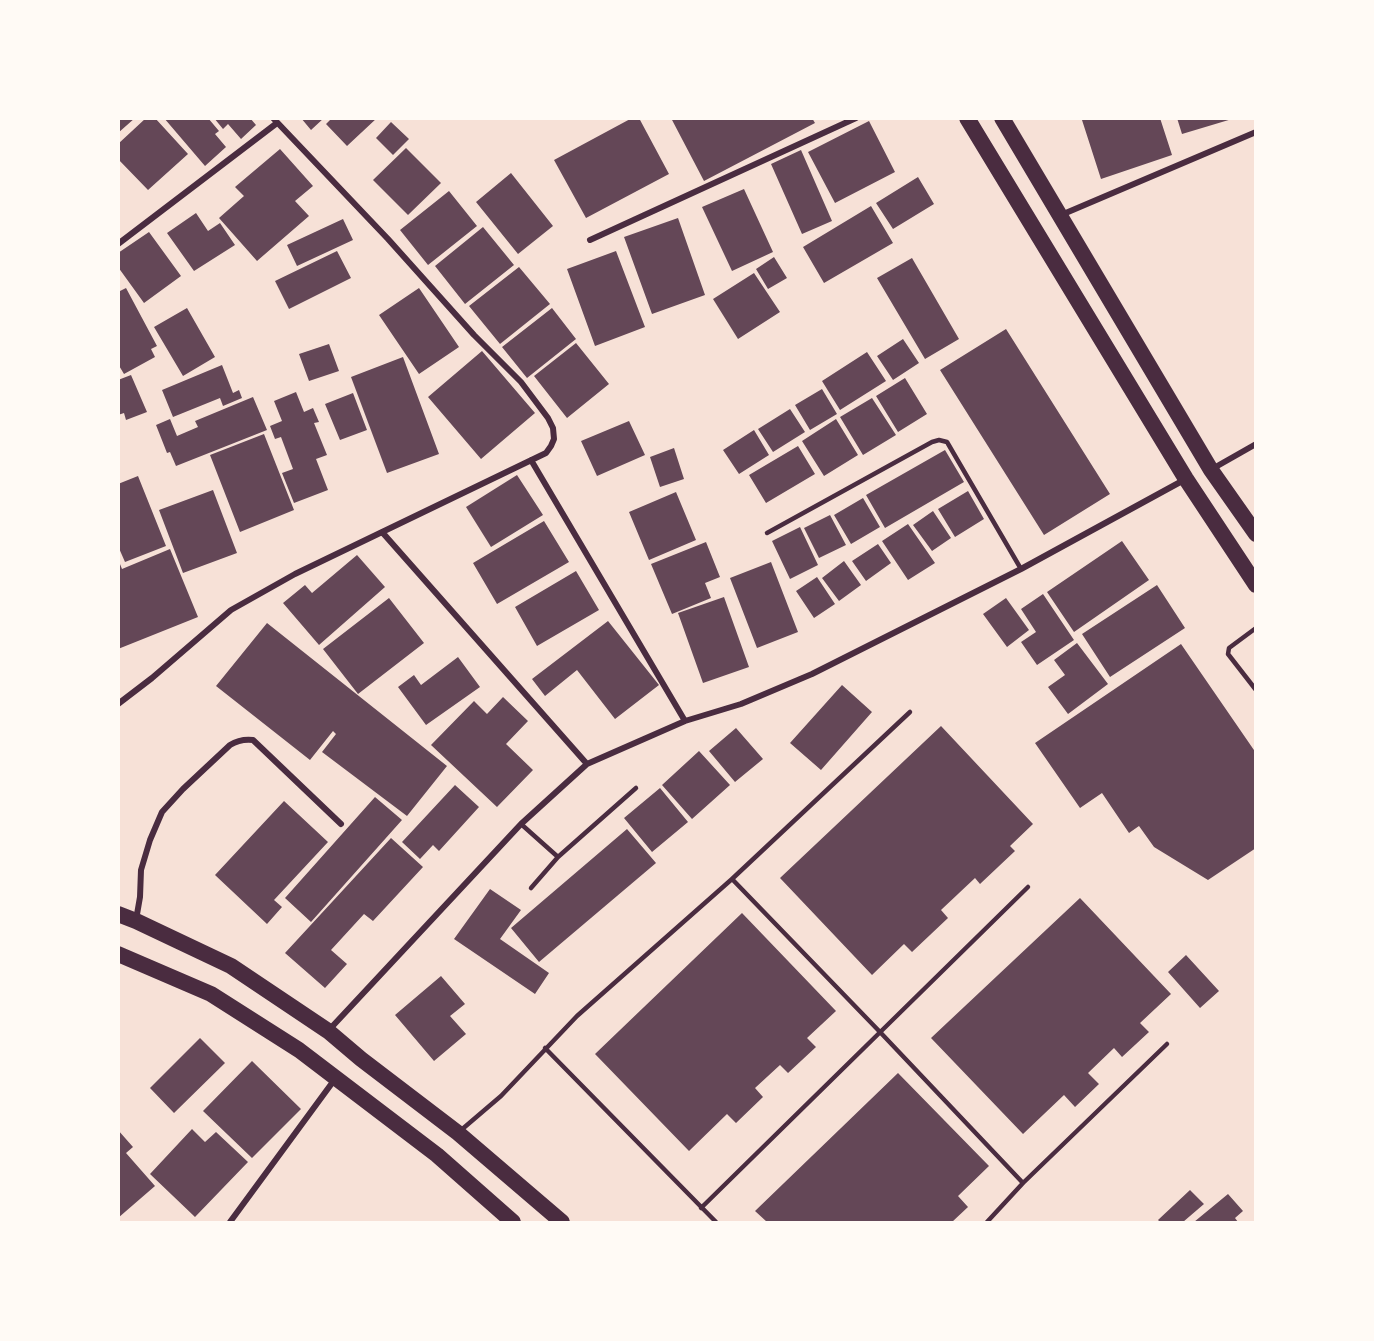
<!DOCTYPE html>
<html>
<head>
<meta charset="utf-8">
<style>
  body { margin:0 }
  #map { position:relative; width:1374px; height:1341px; overflow:hidden; background:#f7e1d7; font-family:Arial,sans-serif }
  canvas { display:block }
  .frame { position:absolute; inset:0; border:120px solid #fffaf5; pointer-events:none }
</style>
</head>
<body>
<div id="map">
<canvas width="1374" height="1341"></canvas>
<div class="frame"></div>
</div>
<script>
const g = document.querySelector('canvas').getContext('2d');
g.lineJoin = 'round';
function fillPath(path, color) { g.fillStyle = color; g.fill(path, 'evenodd'); }
function trace(path, color, width, dash) { g.strokeStyle = color; g.lineWidth = width; g.lineCap = dash ? 'butt' : 'round'; g.setLineDash(dash || []); g.stroke(path); }
fillPath(new Path2D(`
  M118 118H135L118 133Z
  M146 118H155L188 154 148 190 118 159V144Z
  M164 118H208L219 131 215 134 226 147 205 166Z
  M214 118H250L256 125 241 139 228 124 223 129Z
  M301 118H324L311 130Z
  M332 118H377L347 146 326 124Z
  M632 118H639L669 174 586 218 554 160Z
  M671 118H812L815 123 704 181Z
  M1085 118H1160L1172 155 1101 179 1082 120Z
  M1177 118H1232V119L1182 134Z
  M869 121 895 172 835 203 808 152Z
  M391 122 409 139 393 155 376 138Z
  M406 148 441 183 408 215 373 180Z
  M280 149 313 186 295 201 309 216 257 261 219 218 244 196 235 187Z
  M801 150 832 221 802 234 771 164Z
  M511 173 553 226 518 254 476 202Z
  M918 177 934 204 893 229 876 203Z
  M744 189 773 252 732 271 702 207Z
  M449 191 477 226 428 265 400 230Z
  M871 206 893 243 824 283 803 247Z
  M196 213 208 231 220 223 235 245 194 271 167 233Z
  M678 218 705 295 652 314 624 237Z
  M343 219 353 240 297 266 287 245Z
  M483 227 514 265 465 304 435 266Z
  M149 232 181 276 144 303 118 267V253Z
  M337 251 351 278 289 309 275 281Z
  M616 251 645 327 595 346 567 269Z
  M774 257 787 278 768 289 756 269Z
  M912 258 959 339 925 359 877 278Z
  M519 267 550 304 500 344 469 306Z
  M754 273 780 312 738 339 713 299Z
  M126 288 157 346 151 349 155 357 124 374 118 364V292Z
  M419 288 459 347 419 374 379 315Z
  M187 308 215 357 183 376 154 327Z
  M552 308 576 339 527 378 502 347Z
  M1006 329 1110 494 1044 535 940 370Z
  M903 339 919 363 893 380 877 356Z
  M576 343 609 384 567 418 534 376Z
  M329 344 339 371 309 381 299 354Z
  M482 351 535 413 481 459 428 397Z
  M867 352 886 381 840 410 822 381Z
  M403 357 439 454 387 473 351 377Z
  M222 365 233 393 239 390 242 398 223 406 220 398 173 417 162 390Z
  M131 375 147 412 126 420 124 413 118 415V380Z
  M905 378 927 414 898 432 876 396Z
  M822 389 837 414 810 430 795 405Z
  M296 392 304 412 313 408 319 422 314 423 327 455 316 459 328 490 294 503 282 473 293 469 281 437 275 439 270 426 282 421 274 401Z
  M353 393 367 430 340 440 325 404Z
  M253 397 267 430 176 466 170 452 167 453 156 425 170 419 177 436 198 427 195 421Z
  M872 398 896 435 863 455 840 417Z
  M790 409 805 432 773 452 758 429Z
  M836 419 858 455 824 476 802 441Z
  M629 421 645 455 597 476 581 441Z
  M754 430 769 455 739 474 723 450Z
  M264 434 294 510 240 532 210 455Z
  M798 446 815 474 766 503 749 475Z
  M674 448 684 479 660 487 650 457Z
  M945 450 964 482 885 528 866 495Z
  M517 475 543 515 491 547 466 507Z
  M138 476 166 546 125 562 118 546V484Z
  M213 490 237 553 183 573 159 510Z
  M968 491 984 519 955 537 938 509Z
  M676 492 696 540 649 560 629 512Z
  M863 498 880 527 851 544 834 515Z
  M933 511 951 538 932 551 913 525Z
  M830 515 846 545 819 558 804 528Z
  M544 521 569 562 497 604 473 563Z
  M908 524 935 563 908 580 882 541Z
  M800 527 818 565 790 579 772 541Z
  M1122 541 1149 580 1074 632 1047 592Z
  M706 542 720 577 705 583 711 598 672 614 651 564Z
  M878 544 891 563 866 581 852 561Z
  M170 549 198 617 118 649V559L122 569Z
  M357 555 385 587 319 645 283 603 305 585 312 593Z
  M844 561 861 585 839 601 822 578Z
  M771 562 798 632 757 648 730 578Z
  M576 571 599 610 537 646 515 607Z
  M817 577 835 604 814 618 796 591Z
  M1157 585 1185 628 1110 677 1082 634Z
  M1043 594 1074 640 1037 665 1021 642 1036 632 1021 609Z
  M724 597 749 667 703 683 678 613Z
  M389 598 424 643 358 694 323 649Z
  M1006 598 1029 630 1007 647 983 614Z
  M608 621 659 685 615 719 577 670 545 696 532 679Z
  M267 623 447 766 407 816 322 752 336 734 333 731 310 760 216 686Z
  M1077 643 1108 684 1068 714 1048 687 1065 675 1054 660Z
  M1181 644 1256 753V848L1208 880 1154 847 1139 826 1129 833 1102 793 1080 808 1035 743Z
  M458 657 480 687 426 725 398 687 414 675 421 685Z
  M842 685 872 712 821 770 790 743Z
  M503 697 528 721 506 744 533 770 497 807 431 745 474 701 487 714Z
  M941 726 1033 824 1010 846 1015 851 980 884 975 878 941 910 948 918 912 952 904 944 872 975 780 878Z
  M736 728 763 759 735 782 709 751Z
  M699 751 730 785 692 819 662 785Z
  M455 785 479 807 439 851 433 845 420 859 402 842Z
  M660 788 688 822 652 852 624 818Z
  M375 797 402 820 311 922 285 898Z
  M284 801 328 842 274 900 282 907 267 924 215 875Z
  M627 829 656 863 539 962 511 928Z
  M391 838 423 867 373 921 364 914 331 950 347 964 325 988 285 953Z
  M490 889 521 910 500 939 549 973 535 994 454 939Z
  M1080 898 1171 994 1140 1023 1149 1032 1122 1057 1114 1048 1088 1073 1099 1084 1075 1107 1064 1095 1023 1134 931 1038Z
  M742 913 836 1011 807 1038 816 1047 788 1073 780 1065 755 1088 763 1097 736 1123 727 1114 689 1151 595 1054Z
  M1186 955 1219 991 1200 1008 1168 972Z
  M441 976 465 1004 450 1016 466 1034 434 1061 395 1015Z
  M200 1038 225 1063 174 1113 150 1088Z
  M252 1061 301 1109 252 1158 203 1111Z
  M898 1073 989 1166 958 1196 968 1207 952 1222H767L755 1211Z
  M192 1129 205 1142 216 1132 248 1162 195 1217 150 1174Z
  M118 1130 133 1147 126 1153 155 1186 118 1218Z
  M1190 1190 1204 1204 1183 1222H1160L1158 1220Z
  M1228 1194 1243 1211 1235 1218 1238 1222H1194Z`), '#644757');
trace(new Path2D(`
  M767 533 932 442 939 440 947 442 1021 569
  M1256 628 1229 648 1228 654 1256 690
  M521 824 558 857
  M732 879 910 712
  M531 888 558 857 636 788
  M545 1048 716 1222
  M460 1131 501 1096 577 1016 732 879 880 1032 1023 1183
  M701 1208 1028 887
  M987 1222 1023 1183 1167 1044`), '#4a2c40', 4.5);
trace(new Path2D(`
  M1061 215 1256 132
  M590 240 856 118
  M118 244 277 123
  M531 460 685 721
  M1212 469 1256 444
  M382 532 587 764
  M118 704 152 678 231 610 295 574 546 453 551 446 554 439 553 428 548 418 521 382 474 335 388 239 273 118
  M136 920 140 897 141 870 150 840 162 812 183 789 230 745C238 740 244 739 253 740L341 824
  M328 1031 521 824 587 764 685 721 741 704 812 674 1021 569 1184 480
  M230 1222 335 1079`), '#4a2c40', 6);
trace(new Path2D(`
  M967 118 1186 479 1256 585
  M1002 118 1211 470 1256 534
  M118 914 136 921 231 966 328 1031 361 1059 458 1133 562 1222
  M118 954 211 994 299 1050 437 1155 513 1222`), '#4a2c40', 16);
</script>
</body>
</html>
